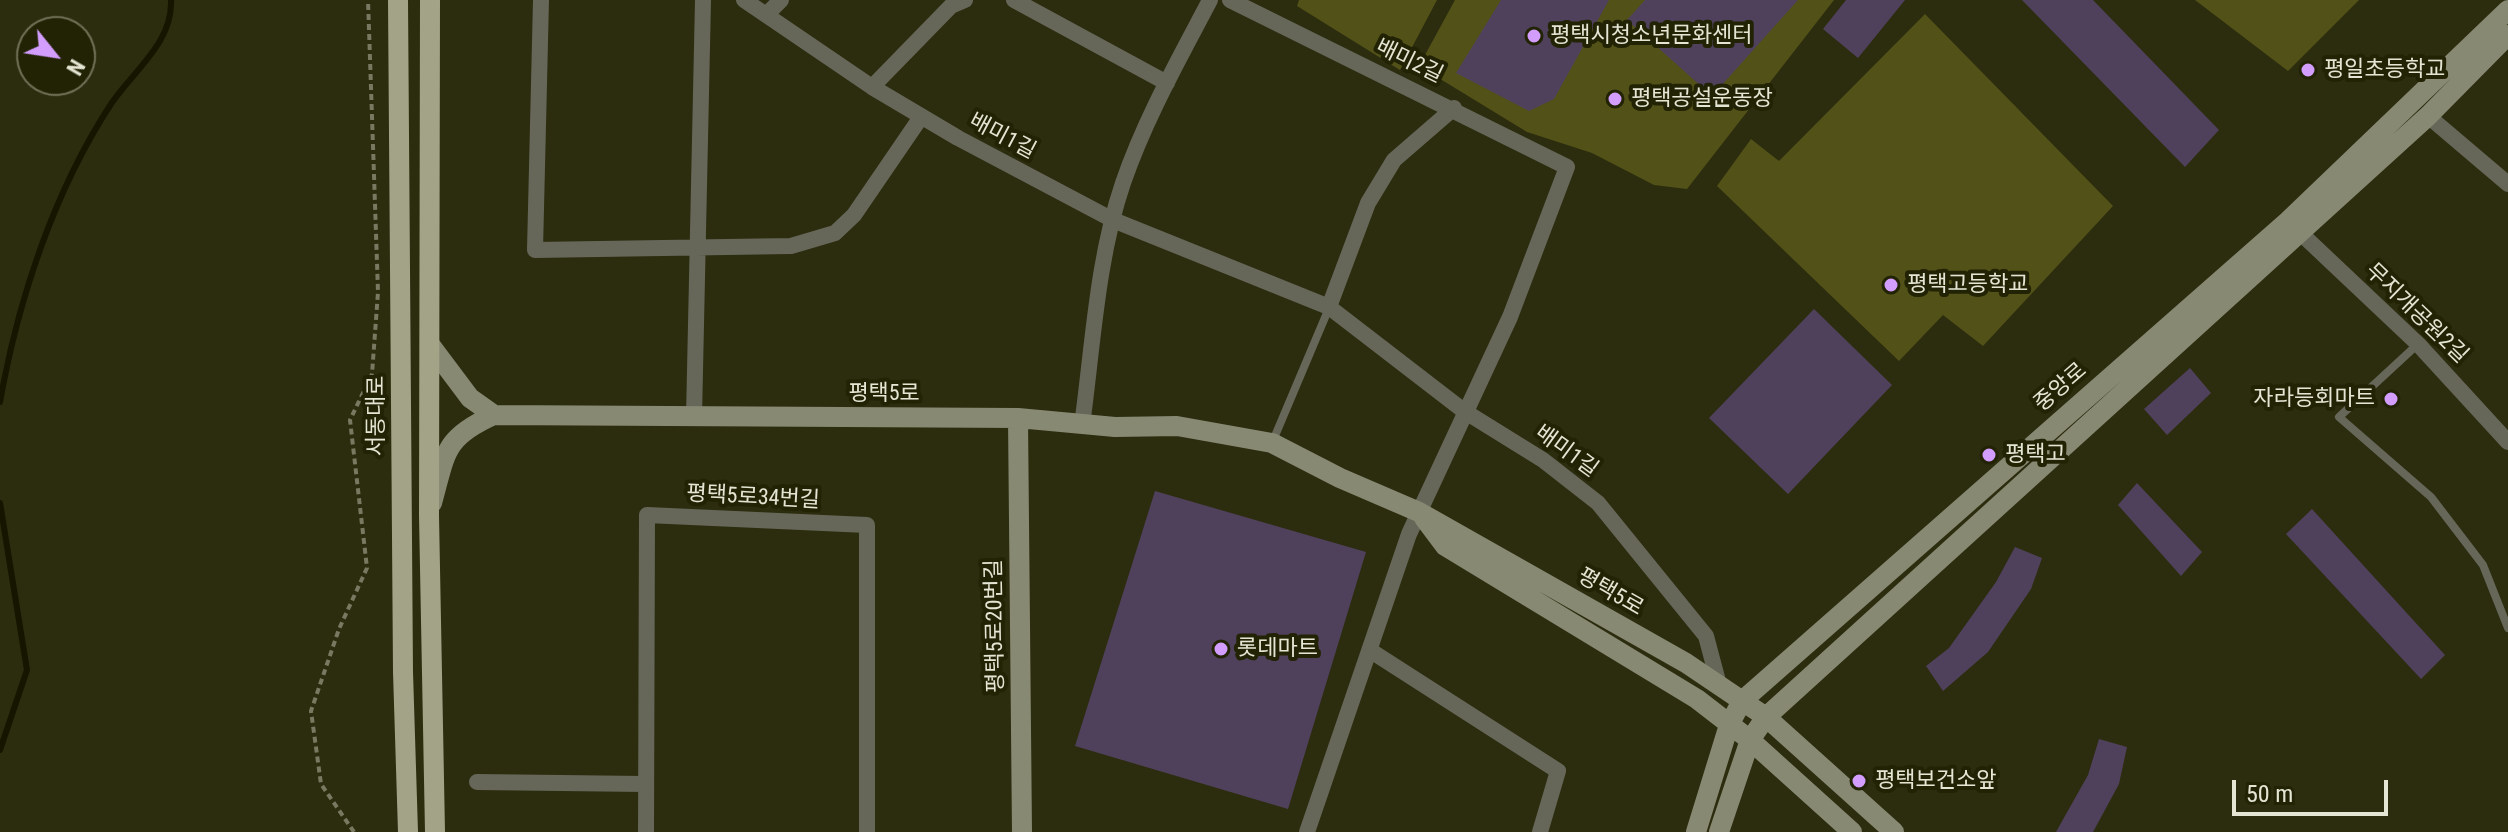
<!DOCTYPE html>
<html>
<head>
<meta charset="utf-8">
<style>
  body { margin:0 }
  #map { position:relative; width:2508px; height:832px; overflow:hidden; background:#2c2c0f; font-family:"Roboto Condensed",sans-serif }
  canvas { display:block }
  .north { position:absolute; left:16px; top:16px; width:80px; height:80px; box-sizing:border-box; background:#222305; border:2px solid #707157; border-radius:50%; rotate:120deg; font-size:22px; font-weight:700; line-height:32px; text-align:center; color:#e4e5d3 }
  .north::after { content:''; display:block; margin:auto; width:28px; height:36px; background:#d29dfd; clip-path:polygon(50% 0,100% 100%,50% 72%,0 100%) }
  .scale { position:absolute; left:2232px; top:780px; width:156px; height:36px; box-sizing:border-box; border:4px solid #e4e5d3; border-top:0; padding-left:10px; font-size:24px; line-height:28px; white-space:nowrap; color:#e4e5d3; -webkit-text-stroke:6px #222305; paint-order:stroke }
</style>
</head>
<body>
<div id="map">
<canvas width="2508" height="832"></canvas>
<div class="north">N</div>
<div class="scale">50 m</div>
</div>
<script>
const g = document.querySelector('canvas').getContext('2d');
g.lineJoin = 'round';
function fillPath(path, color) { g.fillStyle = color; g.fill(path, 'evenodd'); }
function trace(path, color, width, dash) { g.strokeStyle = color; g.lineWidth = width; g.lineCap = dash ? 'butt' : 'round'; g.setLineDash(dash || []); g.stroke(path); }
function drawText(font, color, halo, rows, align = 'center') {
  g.font = font + ' "Roboto Condensed","Noto Sans KR",sans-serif'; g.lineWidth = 8; g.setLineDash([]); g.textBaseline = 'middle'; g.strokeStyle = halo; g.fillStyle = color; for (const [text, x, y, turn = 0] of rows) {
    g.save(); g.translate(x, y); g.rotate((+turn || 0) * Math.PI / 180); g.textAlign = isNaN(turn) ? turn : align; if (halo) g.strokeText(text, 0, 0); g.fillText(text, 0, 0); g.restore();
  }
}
fillPath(new Path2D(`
  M1299 0H1437L1400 70 1297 6Z
  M1455 0H1834L1687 189 1654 185 1592 153 1527 132 1419 66Z
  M2195 0H2359L2288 71Z
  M1925 14 2113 206 1983 346 1943 315 1899 361 1717 186 1751 139 1779 161Z`), '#525218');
trace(new Path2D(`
  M0 402C18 300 54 191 111 104 133 71 173 43 171 0
  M0 503 27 670 0 750`), '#161500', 6);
fillPath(new Path2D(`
  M1501 0H1609L1554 99 1529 111 1456 73Z
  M1645 0H1798L1712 96 1627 20Z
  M1846 0H1905L1858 58 1823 29Z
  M2022 0H2093L2219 130 2185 167Z
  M1814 309 1892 385 1788 494 1709 418Z
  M2190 368 2211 393 2167 435 2144 409Z
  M2137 483 2202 552 2181 576 2118 505Z
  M1155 491 1366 552 1288 809 1075 746Z
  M2312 509 2445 655 2421 679 2286 534Z
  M2015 547 2042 558 2031 589 1988 652 1943 691 1926 666 1949 648 1996 582Z
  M2099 739 2127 747 2119 784 2093 832H2056L2088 775Z`), '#4f415b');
trace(new Path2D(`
  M354 832 321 784 311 711 339 629 367 568 350 420 372 374 378 292 368 0`), '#787960', 4, [6, 4]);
trace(new Path2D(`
  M2418 344 2339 417 2431 497 2483 565 2508 628
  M1272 443 1329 308`), '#666759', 8);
trace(new Path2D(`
  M541 0 535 250 791 246 835 233 854 215 921 117
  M744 0 872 87 958 138 1113 220 1329 307 1464 411 1543 460 1598 503 1706 636 1719 685
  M1014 0 1167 83
  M1230 0 1567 167 1510 317 1409 534 1307 832
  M767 14 781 0
  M872 87 951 6 965 0
  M2428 116 2508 184
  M2292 225 2418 344 2508 442
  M1329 307 1368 203 1394 160 1454 108
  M694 417 703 0
  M1082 425C1093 345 1097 259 1123 183 1145 119 1179 59 1210 0
  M1371 651 1558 771 1540 832
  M477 782 644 784
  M646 832 647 515 867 525V832`), '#666759', 16);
trace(new Path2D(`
  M431 346 470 398 494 415
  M1018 418 1022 832
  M432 503C446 453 443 438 494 415L1018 418 1115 427 1177 426 1272 443 1340 478 1419 512 1686 663 1766 717 1894 832
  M1424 518 1445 546 1697 699 1750 740 1852 832
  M1696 832 1729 725 1742 701 2288 221 2508 10
  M1719 832 1750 740 1766 717 2428 116 2508 35`), '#888973', 20);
trace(new Path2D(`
  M398 0 403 672 408 832
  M430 0 429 515 435 832`), '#a2a387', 20);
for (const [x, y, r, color] of [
  [1534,36,8,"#d29dfd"],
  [2308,70,8,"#d29dfd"],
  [1615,99,8,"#d29dfd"],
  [1891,285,8,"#d29dfd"],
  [2391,399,8,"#d29dfd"],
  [1989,455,8,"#d29dfd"],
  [1221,649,8,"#d29dfd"],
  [1859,781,8,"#d29dfd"]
]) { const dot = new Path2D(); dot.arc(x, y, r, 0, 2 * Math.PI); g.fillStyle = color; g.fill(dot); trace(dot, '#222305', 3); }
drawText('22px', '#e4e5d3', '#222305', [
  ["평택시청소년문화센터",1550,36],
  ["평일초등학교",2324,70],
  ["평택공설운동장",1631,99],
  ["평택고등학교",1907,285],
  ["자라등회마트",2375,399,"right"],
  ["평택고",2005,455],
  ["롯데마트",1237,649],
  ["평택보건소앞",1875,781]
], 'left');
drawText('22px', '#e4e5d3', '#222305', [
  ["배미2길",1409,62,26],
  ["배미1길",1002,137,28],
  ["무지개공원2길",2416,314,44],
  ["중앙로",2061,388,-41],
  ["평택5로",884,394],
  ["서동대로",377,416,-90],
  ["배미1길",1566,452,36],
  ["평택5로34번길",753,498,3],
  ["평택5로",1610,593,30],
  ["평택5로20번길",996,626,-91]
]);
</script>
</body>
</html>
